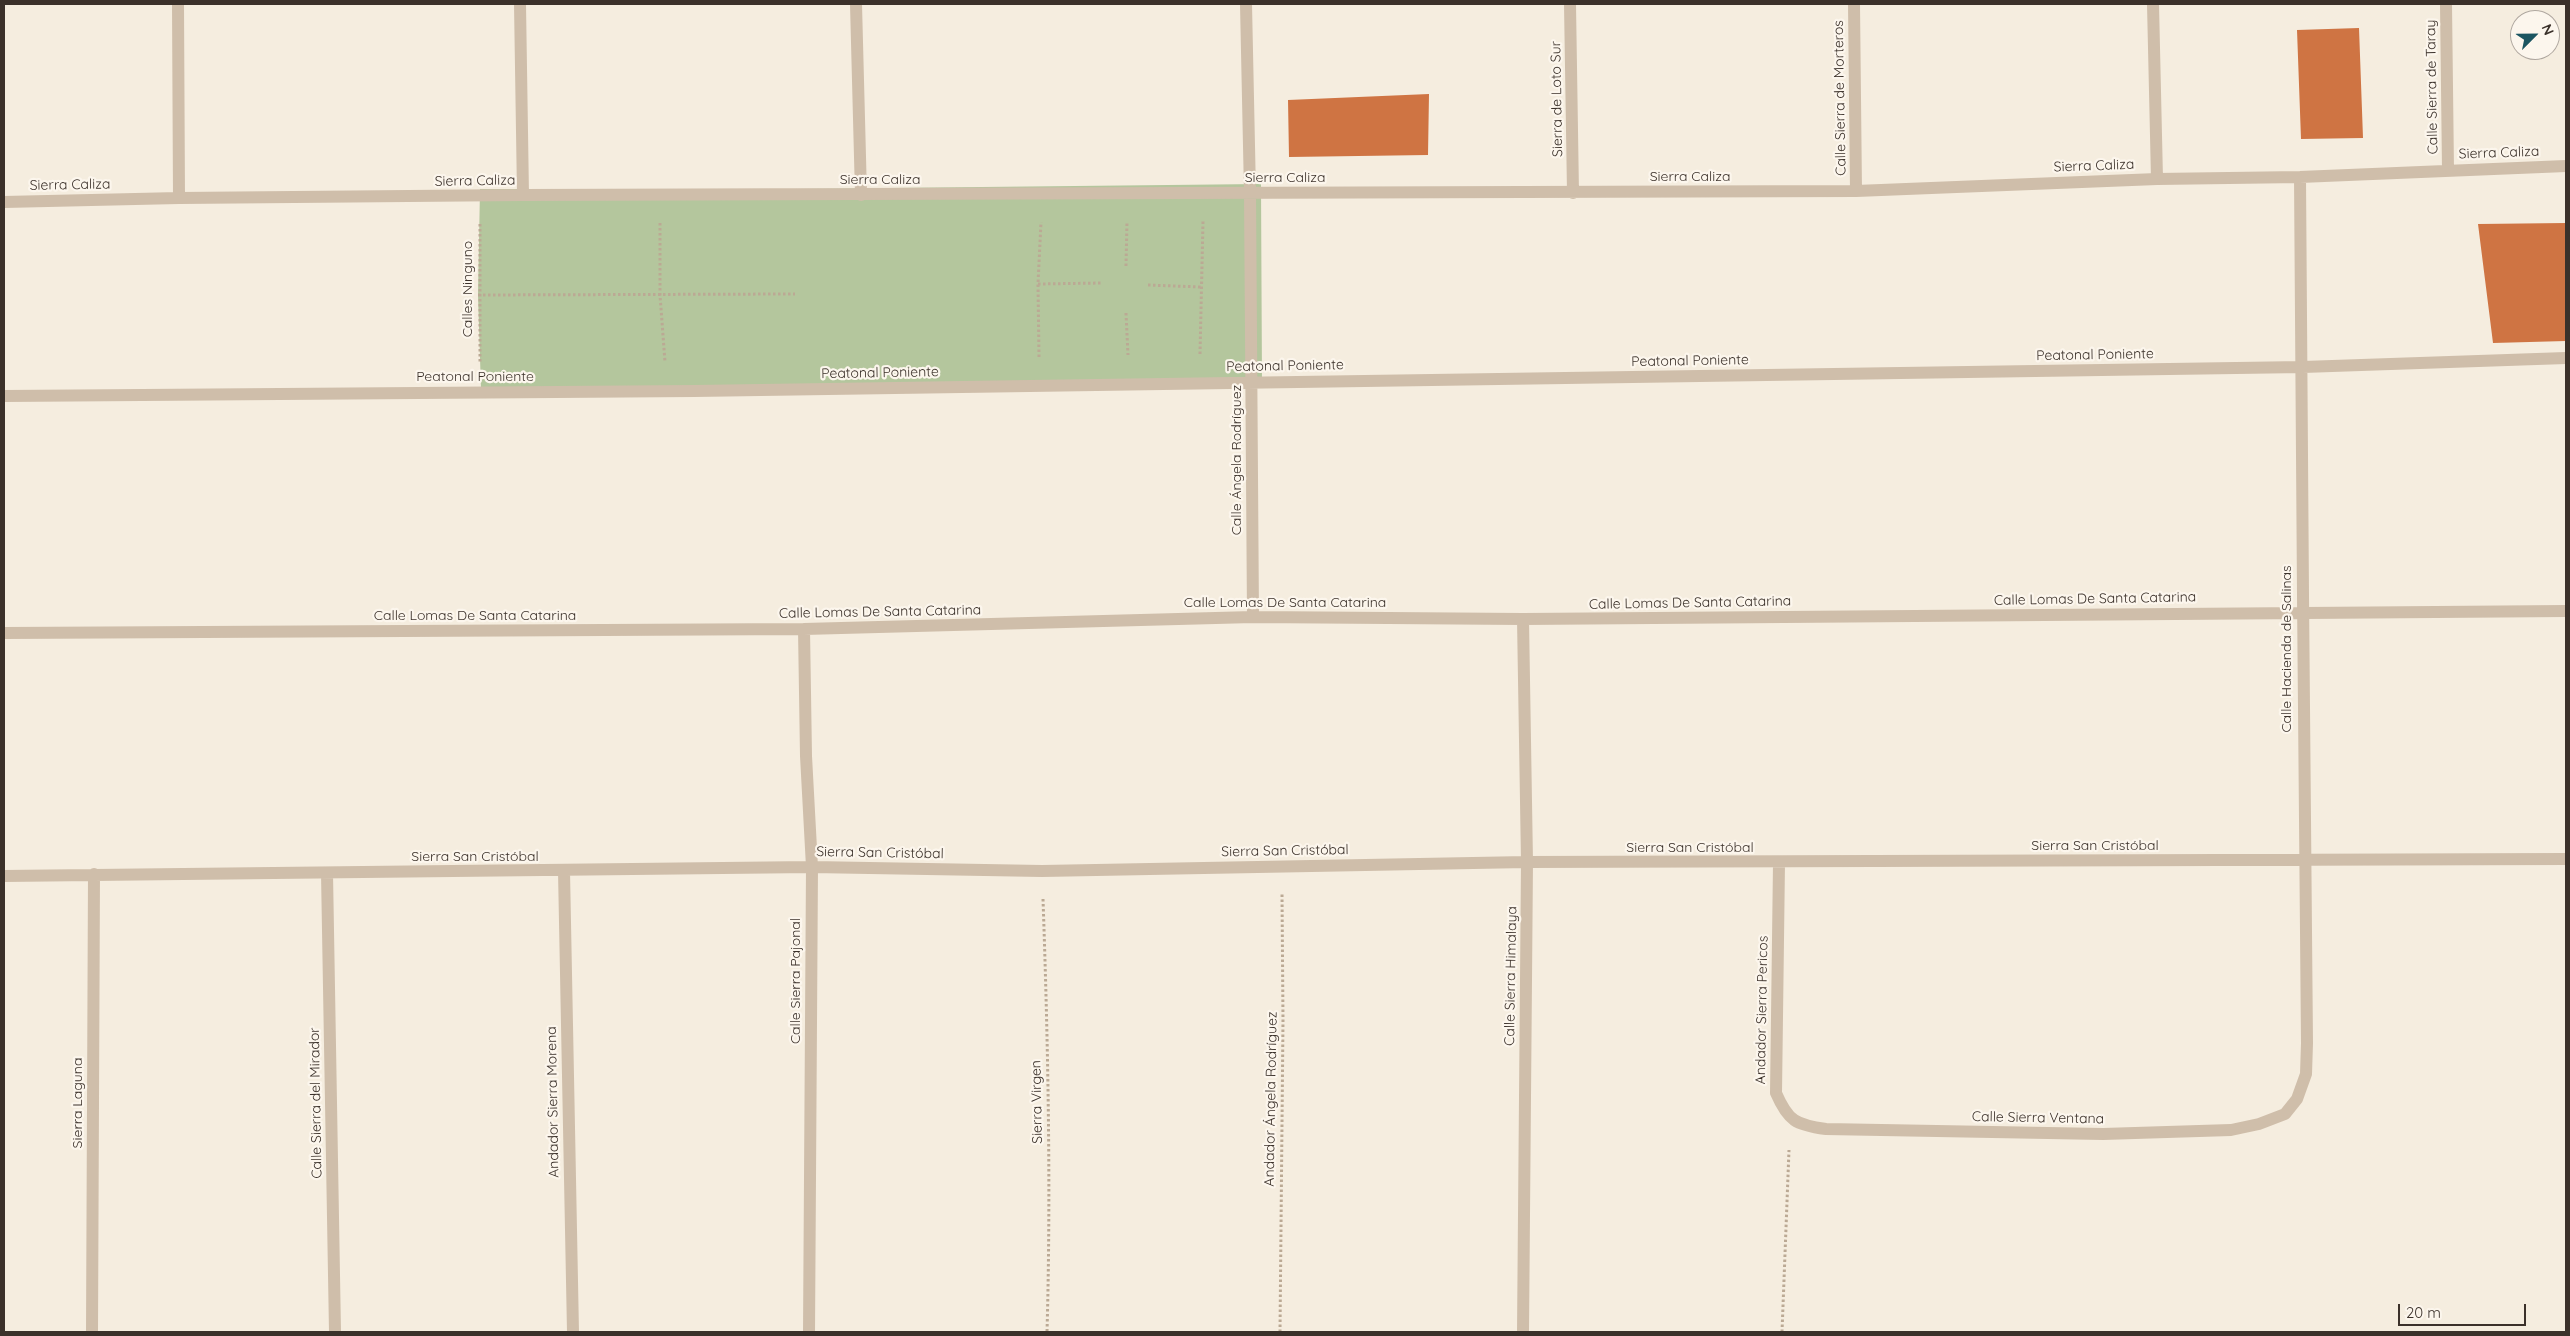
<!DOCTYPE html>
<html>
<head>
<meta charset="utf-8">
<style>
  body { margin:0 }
  #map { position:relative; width:2570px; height:1336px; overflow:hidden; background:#f5eddf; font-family:Quicksand,sans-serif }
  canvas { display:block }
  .frame { position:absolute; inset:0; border:5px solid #3b312a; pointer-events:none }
  .north { position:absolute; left:2510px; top:10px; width:50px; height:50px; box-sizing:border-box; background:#fcf6ed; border:1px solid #afa79f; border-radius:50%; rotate:67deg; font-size:14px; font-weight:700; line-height:20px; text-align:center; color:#3b312a }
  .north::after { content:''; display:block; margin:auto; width:18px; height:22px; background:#1b5561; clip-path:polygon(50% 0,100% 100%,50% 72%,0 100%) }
  .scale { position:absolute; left:2398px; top:1304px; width:128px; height:22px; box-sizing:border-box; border:2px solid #3b312a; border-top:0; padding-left:6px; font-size:15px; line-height:18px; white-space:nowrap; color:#3b312a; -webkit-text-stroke:4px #fcf6ed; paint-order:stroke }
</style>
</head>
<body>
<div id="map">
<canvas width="2570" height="1336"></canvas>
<div class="frame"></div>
<div class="north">N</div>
<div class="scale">20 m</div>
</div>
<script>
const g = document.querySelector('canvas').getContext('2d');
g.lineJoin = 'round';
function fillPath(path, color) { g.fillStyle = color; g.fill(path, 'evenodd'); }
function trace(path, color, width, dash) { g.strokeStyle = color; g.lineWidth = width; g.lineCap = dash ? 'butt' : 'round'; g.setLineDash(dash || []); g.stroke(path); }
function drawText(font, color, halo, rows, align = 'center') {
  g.font = font + ' Quicksand,sans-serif'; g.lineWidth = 4.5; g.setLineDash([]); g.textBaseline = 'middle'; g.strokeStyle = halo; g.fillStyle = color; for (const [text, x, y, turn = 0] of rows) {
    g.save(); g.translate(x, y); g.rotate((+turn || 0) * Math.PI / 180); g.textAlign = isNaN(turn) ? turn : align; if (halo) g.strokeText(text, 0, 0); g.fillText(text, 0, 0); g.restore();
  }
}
fillPath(new Path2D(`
  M1261 184 1262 385 481 389 478 295 480 189H795Z`), '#b4c69d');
fillPath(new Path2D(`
  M2359 28 2363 138 2301 139 2297 30Z
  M1429 94 1428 155 1289 157 1288 100Z
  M2566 223V341L2493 343 2478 224Z`), '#cf7443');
trace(new Path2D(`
  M660 223V295L665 362
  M480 224V363
  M1126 266 1127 221
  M1038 284 1102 283
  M1148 285 1201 287
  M478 295 795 294
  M1126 313 1128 355
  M1200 354 1203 221
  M1039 357 1038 284 1041 222
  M1043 899C1048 1043 1051 1188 1047 1332
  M1280 1332 1283 1020 1282 894
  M1782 1332 1789 1150`), '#bba994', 3, [2.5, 2.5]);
trace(new Path2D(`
  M178 4 179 198
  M520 4 523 195
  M856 4 861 195
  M1246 4 1250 193 1253 617
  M1570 4 1573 193
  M1854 4 1856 191
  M2153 4 2157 179
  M2446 4 2448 170
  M4 202 179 198 523 195 1856 191 2157 179 2300 177 2566 166
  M4 396 694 391 2303 367 2566 358
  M804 629 806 756 812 867 809 1332
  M4 633 804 629 1253 617 1523 619 2566 611
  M1779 863 1776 1093C1788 1121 1796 1125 1826 1129L2103 1134 2231 1130 2259 1124 2285 1114 2297 1099 2306 1074 2307 1043C2302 754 2304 466 2300 177
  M564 871 573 1332
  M327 873 335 1332
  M4 876 812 867 1042 871 1527 862 2566 859
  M92 1332 94 874
  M1523 1332 1527 862 1523 619`), '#cfbeaa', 12);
drawText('14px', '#3b312a', '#fcf6ed', [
  ["Calle Sierra de Taray",2432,87,-91],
  ["Calle Sierra de Morteros",1840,98,-91],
  ["Sierra de Loto Sur",1557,99,-91],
  ["Sierra Caliza",2499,153,-2],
  ["Sierra Caliza",2094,166,-2],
  ["Sierra Caliza",1690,177],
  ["Sierra Caliza",1285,178],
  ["Sierra Caliza",880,180],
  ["Sierra Caliza",475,181,-1],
  ["Sierra Caliza",70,185,-1],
  ["Calles Ninguno",468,289,-90],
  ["Peatonal Poniente",2095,355,-1],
  ["Peatonal Poniente",1690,361,-1],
  ["Peatonal Poniente",1285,366,-1],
  ["Peatonal Poniente",880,373,-1],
  ["Peatonal Poniente",475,377],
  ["Calle Ángela Rodríguez",1237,460,-90],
  ["Calle Lomas De Santa Catarina",2095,599,-1],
  ["Calle Lomas De Santa Catarina",1285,603],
  ["Calle Lomas De Santa Catarina",1690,603,-1],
  ["Calle Lomas De Santa Catarina",880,612,-1],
  ["Calle Lomas De Santa Catarina",475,616],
  ["Calle Hacienda de Salinas",2287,649,-90],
  ["Sierra San Cristóbal",2095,846],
  ["Sierra San Cristóbal",1690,848],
  ["Sierra San Cristóbal",1285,851,-1],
  ["Sierra San Cristóbal",880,853,1],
  ["Sierra San Cristóbal",475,857],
  ["Calle Sierra Himalaya",1511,976,-89],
  ["Calle Sierra Pajonal",796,981,-90],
  ["Andador Sierra Pericos",1762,1010,-89],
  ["Andador Ángela Rodríguez",1271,1099,-89],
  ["Andador Sierra Morena",553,1102,-91],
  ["Sierra Virgen",1037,1102,-91],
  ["Sierra Laguna",78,1103,-90],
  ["Calle Sierra del Mirador",316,1103,-91],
  ["Calle Sierra Ventana",2038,1118,1]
]);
</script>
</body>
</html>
